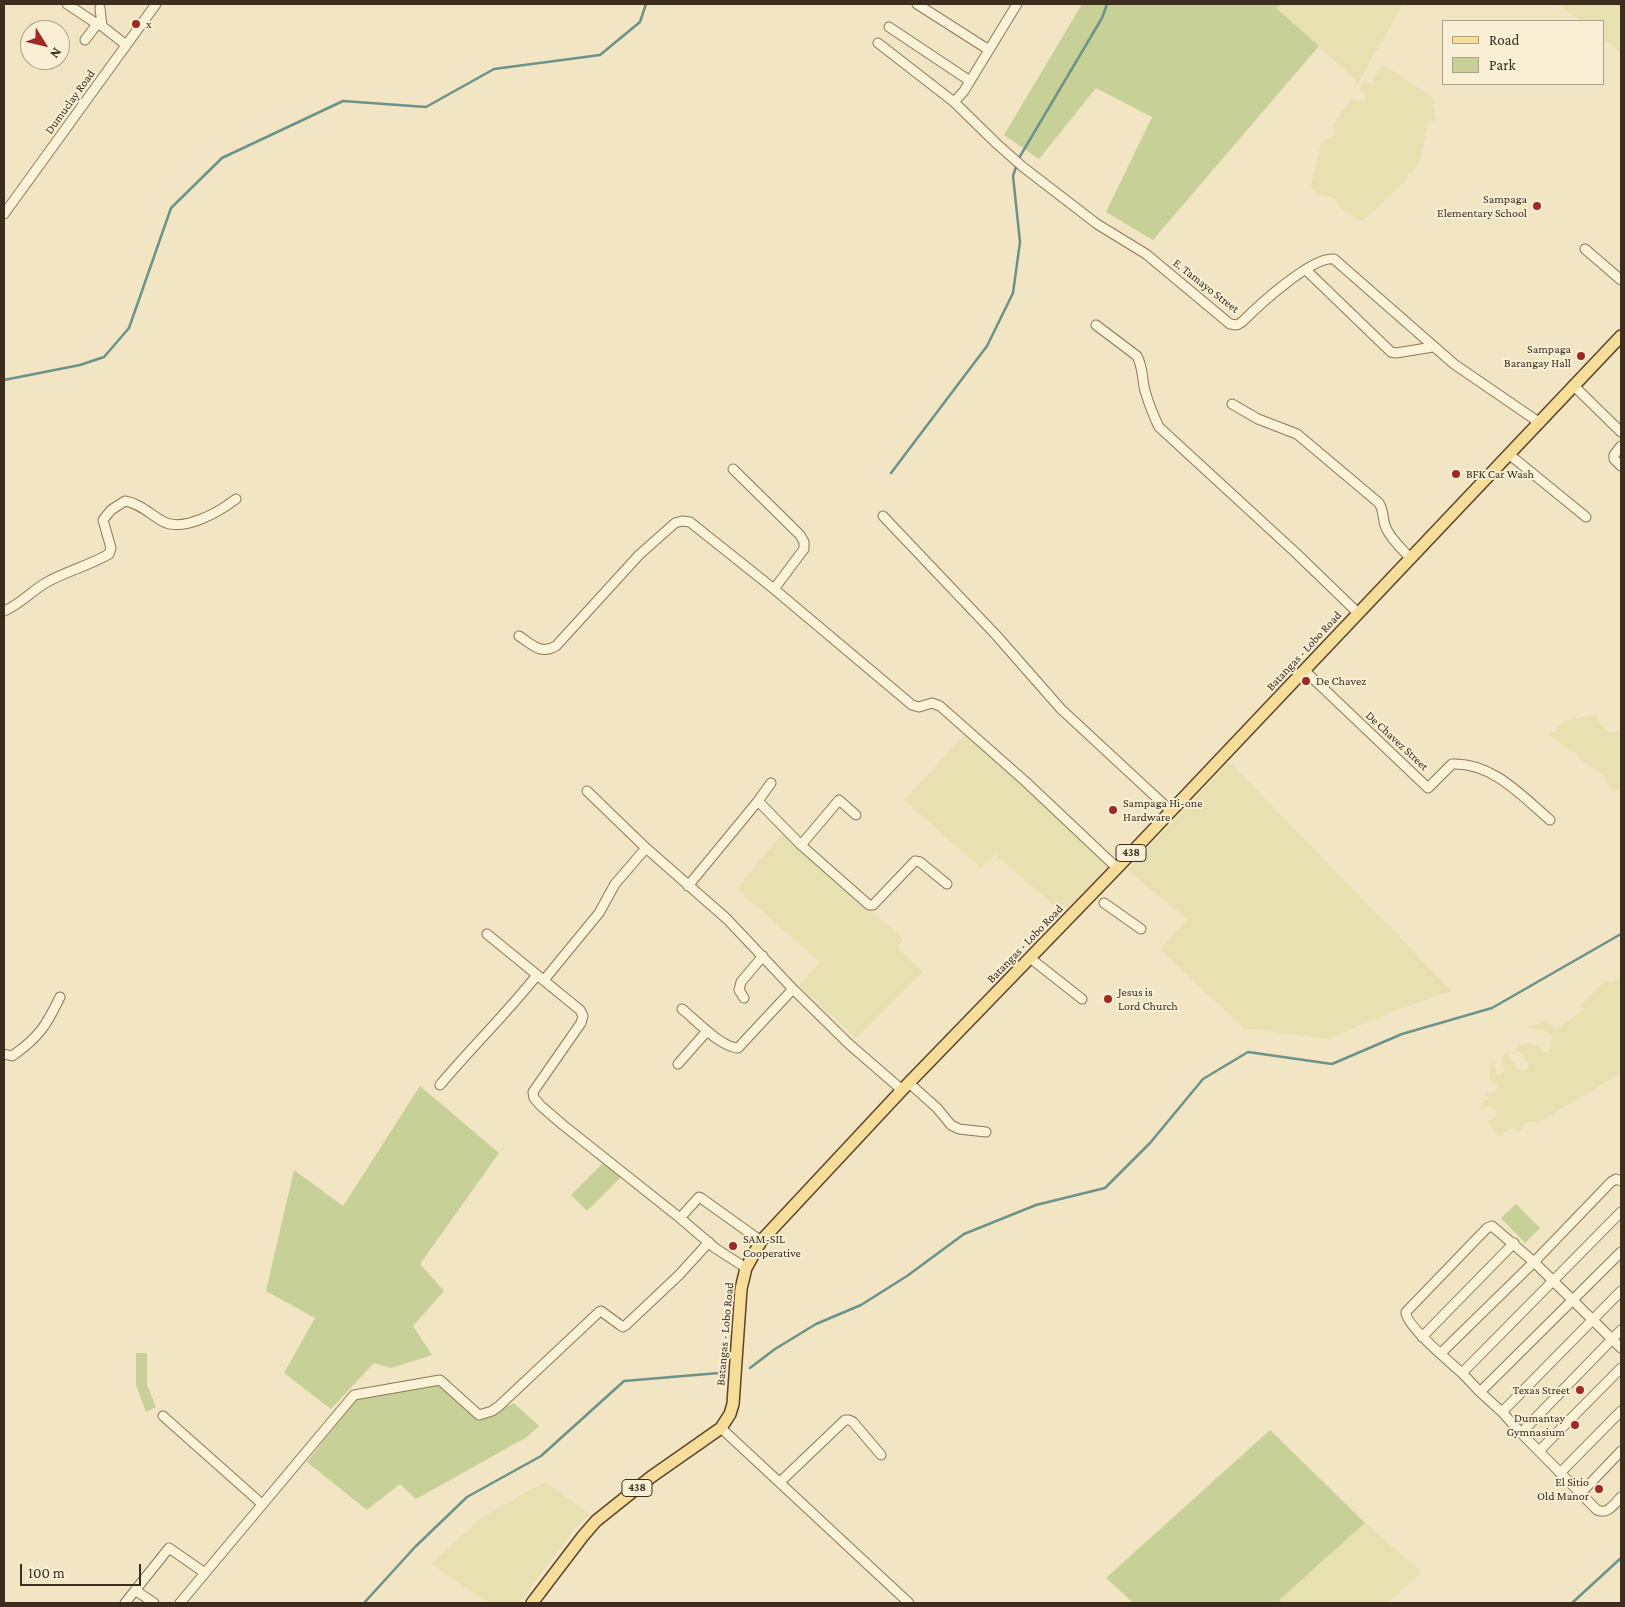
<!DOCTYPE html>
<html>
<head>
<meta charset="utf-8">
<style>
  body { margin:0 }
  #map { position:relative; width:1625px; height:1607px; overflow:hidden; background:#f1e5c3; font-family:"Crimson Pro",serif }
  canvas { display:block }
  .frame { position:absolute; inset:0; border:5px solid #3c2d1e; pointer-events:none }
  .legend { position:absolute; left:1442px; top:20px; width:162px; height:65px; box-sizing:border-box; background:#f8efd4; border:1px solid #ada18b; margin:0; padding:6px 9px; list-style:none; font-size:15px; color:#3c2d1e }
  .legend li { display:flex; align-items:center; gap:10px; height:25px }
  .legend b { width:25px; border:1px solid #ada18b }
  .north { position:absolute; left:20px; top:20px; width:50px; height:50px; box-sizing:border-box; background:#f8efd4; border:1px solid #ada18b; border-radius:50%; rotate:126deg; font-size:14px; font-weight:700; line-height:20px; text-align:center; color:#3c2d1e }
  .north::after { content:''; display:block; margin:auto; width:18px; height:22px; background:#9f2925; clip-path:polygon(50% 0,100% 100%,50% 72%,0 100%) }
  .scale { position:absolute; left:20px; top:1564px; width:121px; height:22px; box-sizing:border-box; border:2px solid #3c2d1e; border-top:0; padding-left:6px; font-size:15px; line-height:18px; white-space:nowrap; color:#3c2d1e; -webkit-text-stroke:4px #f8efd4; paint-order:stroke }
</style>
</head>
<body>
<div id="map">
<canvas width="1625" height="1607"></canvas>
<div class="frame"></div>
<ul class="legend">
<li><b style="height:6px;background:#f6dd99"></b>Road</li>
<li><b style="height:14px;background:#c7d096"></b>Park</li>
</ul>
<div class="north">N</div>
<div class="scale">100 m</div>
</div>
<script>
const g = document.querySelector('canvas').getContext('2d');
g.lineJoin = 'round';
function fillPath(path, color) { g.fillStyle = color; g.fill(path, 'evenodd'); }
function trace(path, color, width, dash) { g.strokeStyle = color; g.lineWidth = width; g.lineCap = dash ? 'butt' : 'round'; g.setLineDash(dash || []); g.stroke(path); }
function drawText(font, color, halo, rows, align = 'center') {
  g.font = font + ' "Crimson Pro",serif'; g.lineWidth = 4; g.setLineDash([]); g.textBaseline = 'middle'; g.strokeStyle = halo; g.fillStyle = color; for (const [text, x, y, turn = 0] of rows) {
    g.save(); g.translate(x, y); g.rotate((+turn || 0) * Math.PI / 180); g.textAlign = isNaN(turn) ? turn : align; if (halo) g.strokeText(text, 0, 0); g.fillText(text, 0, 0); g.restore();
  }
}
fillPath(new Path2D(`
  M1282 4H1403L1358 83 1319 46 1276 8Z
  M1557 4H1621V53L1604 39V21H1581Z
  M1382 64 1432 97 1436 121 1429 120 1419 163 1413 172 1408 173 1407 179 1364 220 1358 221 1339 206 1336 199 1315 193 1311 186 1321 143 1336 135 1334 124 1351 99 1364 101 1366 99 1365 94 1359 90 1364 81 1372 84Z
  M1591 715 1596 716 1599 720V723L1608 732 1619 731 1621 734V792L1615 790 1611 791 1610 785H1607L1601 773 1578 758 1577 753 1570 751 1548 733 1555 732 1562 722Z
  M967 733 1108 866 1063 913 995 854 981 868 904 800Z
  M1229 762 1452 991 1393 1011 1328 1039 1243 1028 1161 949 1187 919 1127 870Z
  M783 832 903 939 897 947 922 972 856 1038 799 986 820 962 737 889Z
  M1620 972H1621V1073L1539 1122H1526L1519 1132 1512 1128 1506 1131 1499 1137 1488 1122 1496 1116V1109L1489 1106 1483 1110 1480 1108 1481 1103 1488 1099 1486 1093 1496 1091 1498 1083 1495 1081H1490V1063L1494 1061 1497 1075 1505 1072 1501 1058 1507 1052 1517 1070 1524 1071 1529 1067 1528 1063 1525 1062V1057L1520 1052 1512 1053 1517 1049 1518 1045 1525 1043 1538 1046 1543 1052H1548L1551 1047 1550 1040 1552 1037 1549 1032 1529 1028V1026H1534L1544 1021 1557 1028 1578 1014 1583 1009 1581 1005 1605 981 1613 982 1620 977Z
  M545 1482 589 1514 575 1528 519 1603H487L432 1564 482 1517Z
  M1365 1523 1422 1572 1387 1603H1283L1279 1600Z`), '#e7e0b0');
fillPath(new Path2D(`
  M1082 4H1282L1276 8 1319 46 1153 240 1106 212 1152 117 1096 88 1039 159 1004 135Z
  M420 1086 499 1153 420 1264 444 1291 413 1326 432 1355 391 1368 374 1363 331 1409 284 1373 315 1318 266 1291 294 1170 343 1206Z
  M605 1161 621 1177 587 1211 571 1195Z
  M1516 1204 1540 1228 1525 1243 1501 1218Z
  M136 1353H147V1385L156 1407 146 1412 136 1385Z
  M439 1381 480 1416 502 1409 514 1403 539 1426 527 1437 416 1499 400 1484 367 1510 307 1462 359 1395Z
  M1270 1430 1365 1523 1279 1600 1283 1603H1133L1106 1578Z`), '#c7d096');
trace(new Path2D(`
  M1019 158 1102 18 1107 4
  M4 380 80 365 104 357 129 328 171 208 222 158 343 101 426 107 494 69 600 55 640 22 646 4
  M891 473 987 346 1013 293 1020 242 1013 176 1016 167
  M750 1368 775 1349 816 1324 861 1305 907 1276 964 1234 1036 1205 1105 1188 1150 1143 1203 1079 1248 1052 1332 1064 1402 1034 1492 1008 1621 934
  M364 1603 415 1547 467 1497 541 1456 624 1381 719 1373
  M1572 1603 1621 1558`), '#6c938a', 2.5);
const minor = new Path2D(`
  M67 4 97 24 102 26
  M917 4 989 50
  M100 8 102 26 126 45
  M889 27 970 81
  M85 40 97 24
  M878 43 954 102 997 144 1023 167 1097 224 1146 254 1230 324 1237 325 1242 322C1258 306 1312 256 1334 259L1454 364 1540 423
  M954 102 964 91 1017 4
  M4 214 156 4
  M1585 249 1621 280
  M1306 270 1391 352 1396 353 1433 347
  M1096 325 1137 356C1143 367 1142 379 1145 391 1149 404 1153 415 1159 427L1296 553 1358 613
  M1574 386 1621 432
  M1232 404 1258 419 1297 434 1379 503C1385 513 1382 522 1387 530 1392 540 1403 550 1411 559
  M1621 446 1614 455V459L1621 466
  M1510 455 1586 517
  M733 469 800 535 804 542V549L774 589
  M883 516 996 635 1061 709 1171 811
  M4 611C21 604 32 590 49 581 68 571 90 565 109 554L111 548 103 520 111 510 125 501C139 503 150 514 162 521 183 533 219 512 236 499
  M519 636C533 645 540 655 556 646L639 555 675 523 682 521 690 522 774 589 912 705 919 707 932 703 940 706 1026 782 1117 868
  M1304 670 1428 788 1452 764C1492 762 1522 796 1550 820
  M587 791 646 848 727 919 793 989 849 1044 902 1090
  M758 801 801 845 869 905H873L915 861 920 862 947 884
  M801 845 839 800 856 815
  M688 886 758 801 771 783
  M1104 903 1141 929
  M487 934 580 1010 583 1016 581 1023 533 1092 534 1098 541 1106 563 1125 680 1218 715 1248 746 1268
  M1030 958 1082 999
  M544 980 599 913 615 884 646 848
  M744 998 739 990 741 982 763 956
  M682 1009C696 1020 720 1047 738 1048L793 989
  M4 1054 12 1056 15 1054C40 1036 47 1024 60 997
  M678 1064 707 1031
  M909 1083 937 1108 951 1125 959 1129 986 1132
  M440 1085C471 1048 507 1013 537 975
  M1621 1212 1462 1373 1480 1392 1621 1252
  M680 1218 699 1197 701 1198 761 1241
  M1621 1291 1502 1412 1521 1433 1621 1330
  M1422 1337 1514 1243
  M1441 1353 1534 1262 1611 1182 1616 1179 1621 1181
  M1462 1373C1451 1363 1405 1325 1406 1312L1487 1228 1492 1226 1534 1262 1621 1348
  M1480 1392 1502 1412
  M163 1416 262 1504
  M721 1428 909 1603
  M1521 1433 1597 1510C1608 1515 1614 1504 1621 1497
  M1539 1451 1621 1368
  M1560 1473 1621 1411
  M780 1482 845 1420H849L853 1422 881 1455
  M1581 1493 1621 1451
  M135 1590 154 1603
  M125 1603 169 1548 205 1573 354 1395 440 1380 479 1415 492 1411 499 1406 599 1312 601 1311 620 1325 623 1327 626 1325 679 1275 709 1242
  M180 1603 205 1573`);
const major = new Path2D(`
  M532 1603 583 1536 596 1521 651 1477 721 1428 730 1414 733 1404 741 1289 746 1268 761 1241 902 1090 1117 868 1621 336`);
trace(minor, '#8d7659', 11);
trace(major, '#5a442d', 14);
trace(minor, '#fbf2d7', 9);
trace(major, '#f6dd99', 11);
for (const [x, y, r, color] of [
  [136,24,5,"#9f2925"],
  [1537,206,5,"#9f2925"],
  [1581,356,5,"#9f2925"],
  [1456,474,5,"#9f2925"],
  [1306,681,5,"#9f2925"],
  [1113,810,5,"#9f2925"],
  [1108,999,5,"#9f2925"],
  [733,1246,5,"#9f2925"],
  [1580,1390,5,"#9f2925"],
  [1575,1425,5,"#9f2925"],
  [1599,1489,5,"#9f2925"]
]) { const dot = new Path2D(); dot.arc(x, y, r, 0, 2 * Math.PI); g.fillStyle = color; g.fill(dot); trace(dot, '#f8efd4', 2); }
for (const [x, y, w] of [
  [1131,853,30],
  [637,1488,30]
]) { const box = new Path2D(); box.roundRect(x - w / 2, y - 8.5, w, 17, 4); g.fillStyle = '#f8efd4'; g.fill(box); trace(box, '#3c2d1e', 1); }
drawText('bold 11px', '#3c2d1e', null, [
  ["438",1131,853],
  ["438",637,1488]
]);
drawText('12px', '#3c2d1e', '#f8efd4', [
  ["x",146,24],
  ["Sampaga",1527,199,"right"],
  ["Elementary School",1527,213,"right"],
  ["Sampaga",1571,349,"right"],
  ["Barangay Hall",1571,363,"right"],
  ["BFK Car Wash",1466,474],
  ["De Chavez",1316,681],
  ["Sampaga Hi-one",1123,803],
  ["Hardware",1123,817],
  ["Jesus is",1118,992],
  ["Lord Church",1118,1006],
  ["SAM-SIL",743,1239],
  ["Cooperative",743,1253],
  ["Texas Street",1570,1390,"right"],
  ["Dumantay",1565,1418,"right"],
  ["Gymnasium",1565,1432,"right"],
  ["El Sitio",1589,1482,"right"],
  ["Old Manor",1589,1496,"right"]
], 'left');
drawText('12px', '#3c2d1e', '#f8efd4', [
  ["Dumuclay Road",70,102,-54],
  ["E. Tamayo Street",1206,286,38],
  ["Batangas - Lobo Road",1304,651,-47],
  ["De Chavez Street",1397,741,43],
  ["Batangas - Lobo Road",1025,944,-46],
  ["Batangas - Lobo Road",725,1334,-85]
]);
</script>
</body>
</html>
